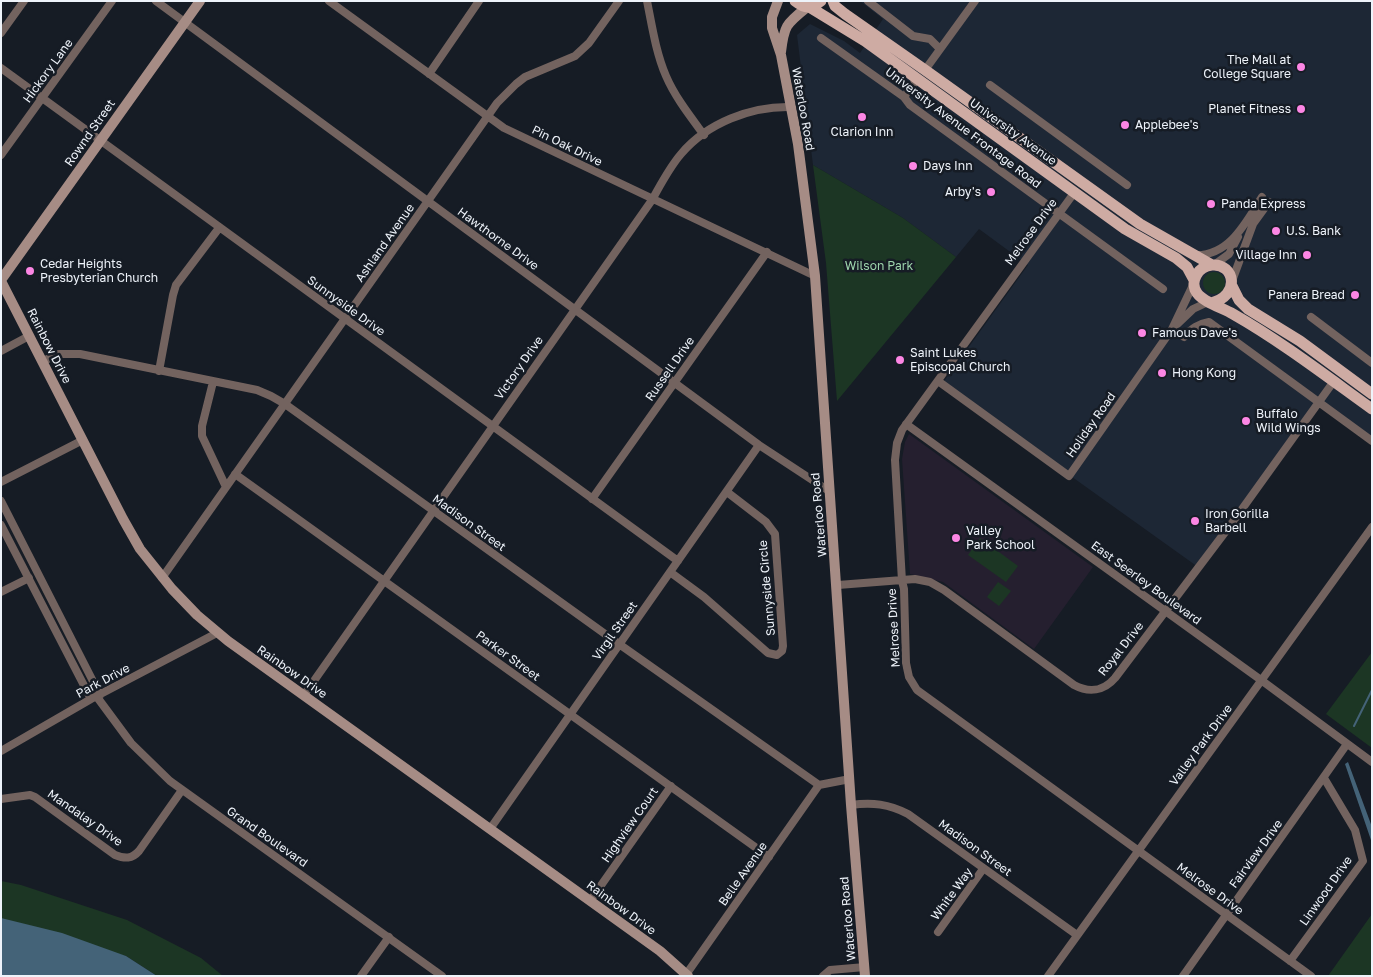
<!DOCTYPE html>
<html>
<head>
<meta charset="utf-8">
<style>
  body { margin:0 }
  #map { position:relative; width:1373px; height:977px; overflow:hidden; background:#161c25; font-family:"Golos Text",sans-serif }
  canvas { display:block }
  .frame { position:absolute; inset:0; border:2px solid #eef3fa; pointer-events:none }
</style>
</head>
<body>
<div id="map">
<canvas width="1373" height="977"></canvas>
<div class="frame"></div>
</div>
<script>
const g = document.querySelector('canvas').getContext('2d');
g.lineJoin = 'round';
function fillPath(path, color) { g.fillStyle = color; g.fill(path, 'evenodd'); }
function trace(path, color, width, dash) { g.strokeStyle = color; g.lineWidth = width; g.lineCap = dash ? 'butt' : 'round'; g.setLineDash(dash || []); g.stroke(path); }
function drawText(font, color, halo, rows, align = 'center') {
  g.font = font + ' "Golos Text",sans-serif'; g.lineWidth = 5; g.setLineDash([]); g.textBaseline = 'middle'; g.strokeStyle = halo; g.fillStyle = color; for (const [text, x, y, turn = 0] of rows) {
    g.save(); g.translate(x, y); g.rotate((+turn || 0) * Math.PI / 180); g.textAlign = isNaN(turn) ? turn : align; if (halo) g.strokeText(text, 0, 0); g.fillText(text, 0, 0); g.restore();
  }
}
fillPath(new Path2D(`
  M860 1H1372V441L1319 403 1198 567 942 384 1028 265 979 229 956 257 903 218 813 165 797 35 810 24 844 41 860 53 883 19Z`), '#1d2735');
fillPath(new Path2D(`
  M909 434 1093 567 1034 649 943 582 910 574 902 459 905 442Z`), '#251f2f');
fillPath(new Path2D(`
  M813 165 903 218 956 257 837 401 826 263Z
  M1203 283a11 11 0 1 1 22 0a11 11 0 1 1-22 0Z
  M980 538 1018 566 1006 582 968 555Z
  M998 582 1011 591 999 606 987 597Z
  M1372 652V748L1326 714Z
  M1 881 21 885 127 920 201 958 223 976H157L126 956 1 925Z
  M1372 914V976H1328Z`), '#1c3624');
fillPath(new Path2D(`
  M1348 762 1372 827V843L1345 764Z
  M1 918 62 933 126 956 157 976H1Z`), '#446378');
trace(new Path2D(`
  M1354 726 1372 690`), '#446378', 2);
trace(new Path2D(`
  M156 1 759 445 829 491
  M329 1 504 128 815 276
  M647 1C652 26 656 53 666 76 675 97 690 116 704 135
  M868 1 913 36 930 39 940 49
  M1 33 24 1
  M821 38 904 97 910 105 1163 289
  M1 68 678 561
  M925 70 975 1
  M429 74 479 1
  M990 85 1127 185
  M904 97 917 79
  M1 155 112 1
  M1074 193 902 430 897 443 895 460 902 581 904 589 906 663 909 677 917 690 1311 976
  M1197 255C1230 255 1246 222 1262 197
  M1214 265 1229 254 1238 237
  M1232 281 1253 224 1269 202
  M1311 317 1372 363
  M1173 327 1193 285
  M1172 329 1184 337C1192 328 1198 324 1209 322L1372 441
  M1 351 29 336
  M43 361 59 354H80L257 390 271 396 285 404 619 644 819 785 850 779
  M159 371 173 295 176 285 219 228
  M938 381 1069 476 1172 329 1193 309 1208 302
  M213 382 202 426V436L226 487
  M906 424 1261 680 1372 762
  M235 474 769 857
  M1 482 83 440
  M592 499 767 252
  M1 501 100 695
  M1 525 91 699
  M670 572 704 597 768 653 777 655 782 651 783 646 775 534 766 522 727 492
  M162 578 497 103 516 84 525 77 575 56 589 43 619 1
  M838 585 915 579 930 582 944 590 1074 685C1089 693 1104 691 1115 678L1232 523 1334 381
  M1 592 29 578
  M304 695 652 200C661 184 669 168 681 154 707 123 751 106 791 107
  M97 697 131 743 170 781 442 976
  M1 751 91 699 217 633
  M1 799 30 795 35 797 115 855C125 859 132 859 139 851L182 790
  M851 805C872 802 889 804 908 814L1077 935
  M490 829 759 445
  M590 901 671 786
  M938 932 983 869
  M1290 961 1363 861 1355 830 1324 778
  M361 976 389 937
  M685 976 819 785
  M823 976 830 970 865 967
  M1048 976 1372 527
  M1183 976 1347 744`), '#73635f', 8);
trace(new Path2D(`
  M778 1 772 17V28L781 55 798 144 815 276 851 805 865 976
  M781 52C784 26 786 24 806 8
  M1 280 200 1
  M1 281 123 519 140 549 172 589 197 615 228 641 660 951 688 976`), '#a68c85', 10);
trace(new Path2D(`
  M795 1C805 9 811 9 821 1
  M833 1 835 6 845 14 925 70 1140 224 1212 265
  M811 8 865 41 1125 229 1176 258 1187 267 1194 280
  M1232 286 1239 300 1248 309 1300 341 1372 394
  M1211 303C1241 296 1235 263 1212 265 1198 266 1189 282 1197 293 1203 302 1223 308 1233 314 1282 342 1326 376 1372 409`), '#ceaba3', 11);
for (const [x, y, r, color] of [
  [1301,67,5,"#fc86e4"],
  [1301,109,5,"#fc86e4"],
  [862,117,5,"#fc86e4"],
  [1125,125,5,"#fc86e4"],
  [913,166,5,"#fc86e4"],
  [991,192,5,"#fc86e4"],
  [1211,204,5,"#fc86e4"],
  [1276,231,5,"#fc86e4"],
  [1307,255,5,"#fc86e4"],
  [30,271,5,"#fc86e4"],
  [1355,295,5,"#fc86e4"],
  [1142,333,5,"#fc86e4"],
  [900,360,5,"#fc86e4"],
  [1162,373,5,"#fc86e4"],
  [1246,421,5,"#fc86e4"],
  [1195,521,5,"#fc86e4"],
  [956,538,5,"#fc86e4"]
]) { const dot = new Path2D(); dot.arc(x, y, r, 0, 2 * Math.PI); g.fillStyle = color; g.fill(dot); trace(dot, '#161c25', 2); }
drawText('12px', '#eef3fa', '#161c25', [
  ["The Mall at",1291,60,"right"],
  ["College Square",1291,74,"right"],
  ["Planet Fitness",1291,109,"right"],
  ["Applebee's",1135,125],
  ["Clarion Inn",862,132,"center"],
  ["Days Inn",923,166],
  ["Arby's",981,192,"right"],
  ["Panda Express",1221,204],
  ["U.S. Bank",1286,231],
  ["Village Inn",1297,255,"right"],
  ["Cedar Heights",40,264],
  ["Presbyterian Church",40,278],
  ["Panera Bread",1345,295,"right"],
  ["Famous Dave's",1152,333],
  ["Saint Lukes",910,353],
  ["Episcopal Church",910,367],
  ["Hong Kong",1172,373],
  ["Buffalo",1256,414],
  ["Wild Wings",1256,428],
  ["Iron Gorilla",1205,514],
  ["Barbell",1205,528],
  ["Valley",966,531],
  ["Park School",966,545]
], 'left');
drawText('12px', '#eef3fa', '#161c25', [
  ["Hickory Lane",48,71,-54],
  ["Waterloo Road",803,109,80],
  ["University Avenue Frontage Road",963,128,37],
  ["University Avenue",1013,132,36],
  ["Rownd Street",90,133,-55],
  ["Pin Oak Drive",567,146,26],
  ["Melrose Drive",1031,232,-54],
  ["Hawthorne Drive",498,239,36],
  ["Ashland Avenue",385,243,-55],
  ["Sunnyside Drive",346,306,36],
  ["Rainbow Drive",49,346,63],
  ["Victory Drive",519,368,-55],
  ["Russell Drive",670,369,-55],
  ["Holiday Road",1091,425,-55],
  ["Waterloo Road",819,515,-95],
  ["Madison Street",469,523,36],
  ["East Seerley Boulevard",1146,583,36],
  ["Sunnyside Circle",767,588,-95],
  ["Melrose Drive",894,628,-93],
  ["Virgil Street",615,631,-55],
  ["Royal Drive",1121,649,-52],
  ["Parker Street",508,656,36],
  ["Rainbow Drive",292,672,35],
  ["Park Drive",103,681,-28],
  ["Valley Park Drive",1201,745,-54],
  ["Mandalay Drive",85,818,35],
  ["Highview Court",630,825,-55],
  ["Grand Boulevard",267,837,35],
  ["Madison Street",975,848,36],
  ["Fairview Drive",1256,854,-54],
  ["Belle Avenue",743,874,-55],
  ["Melrose Drive",1210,889,36],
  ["Linwood Drive",1326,891,-55],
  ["White Way",952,894,-54],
  ["Rainbow Drive",621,908,36],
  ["Waterloo Road",848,919,-95]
]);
drawText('12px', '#9dd4ac', '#161c25', [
  ["Wilson Park",879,266]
]);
</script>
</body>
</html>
